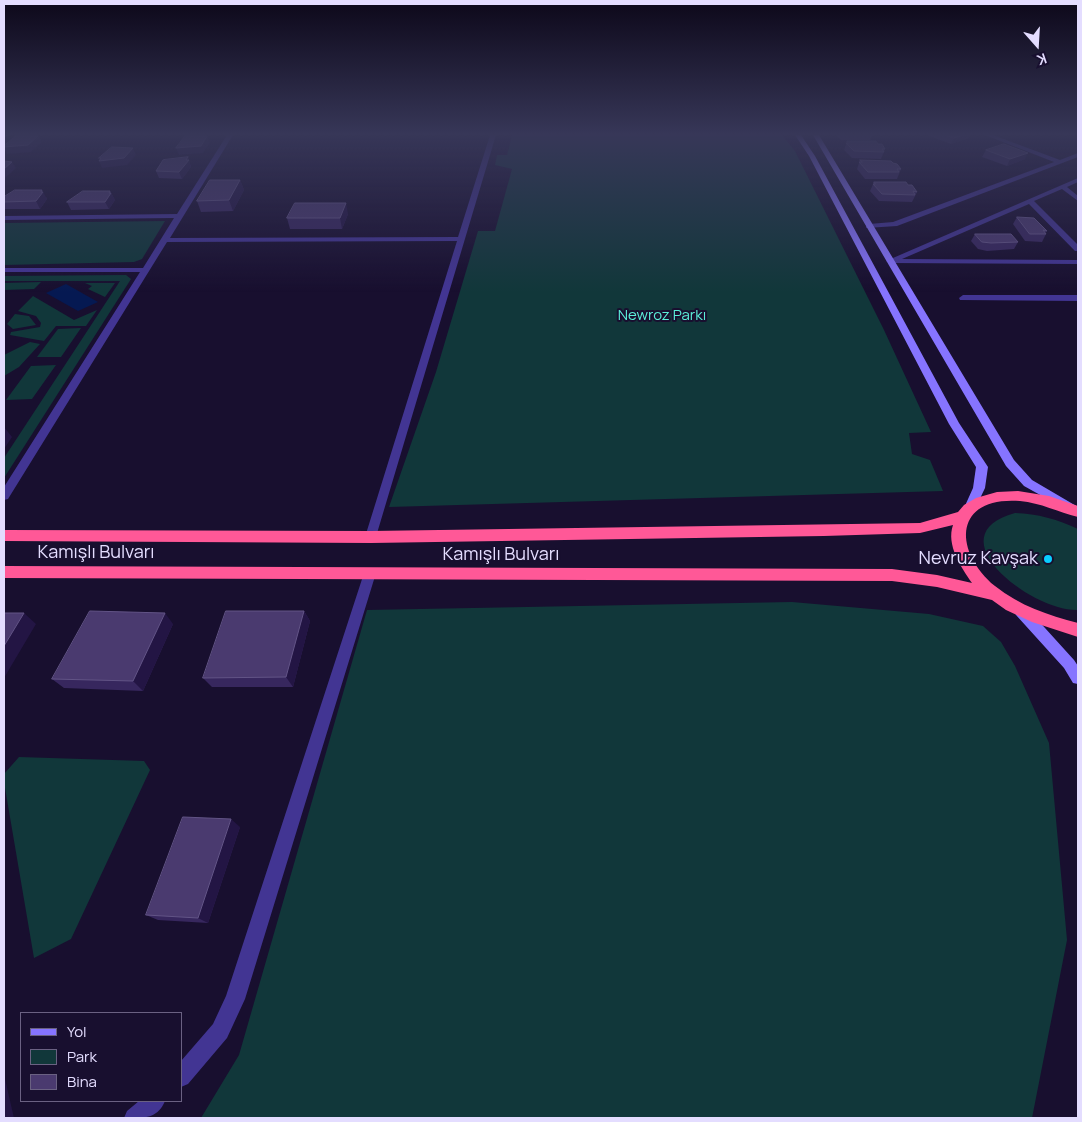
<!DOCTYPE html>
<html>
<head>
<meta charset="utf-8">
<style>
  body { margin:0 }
  #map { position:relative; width:1082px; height:1122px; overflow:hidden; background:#180f2f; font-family:Manrope,sans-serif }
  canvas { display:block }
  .frame { position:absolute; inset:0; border:5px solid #e4ddff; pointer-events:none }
  .legend { position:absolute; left:20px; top:1012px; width:162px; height:90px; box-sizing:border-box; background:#180f2f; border:1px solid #6a6182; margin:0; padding:6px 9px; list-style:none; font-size:15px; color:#e4ddff }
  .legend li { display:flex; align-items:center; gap:10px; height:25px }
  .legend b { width:25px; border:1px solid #6a6182 }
  .north { position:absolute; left:1012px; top:20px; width:50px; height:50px; -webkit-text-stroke:4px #180f2f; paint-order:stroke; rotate:161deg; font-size:14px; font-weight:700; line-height:20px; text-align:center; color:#e4ddff }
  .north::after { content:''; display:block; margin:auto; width:18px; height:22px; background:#e4ddff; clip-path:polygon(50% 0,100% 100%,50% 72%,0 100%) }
</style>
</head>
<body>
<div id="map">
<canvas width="1082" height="1122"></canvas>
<div class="frame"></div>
<ul class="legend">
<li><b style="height:6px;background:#8674ff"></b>Yol</li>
<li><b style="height:14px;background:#11373a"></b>Park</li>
<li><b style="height:14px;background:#4a3a6f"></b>Bina</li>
</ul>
<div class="north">K</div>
</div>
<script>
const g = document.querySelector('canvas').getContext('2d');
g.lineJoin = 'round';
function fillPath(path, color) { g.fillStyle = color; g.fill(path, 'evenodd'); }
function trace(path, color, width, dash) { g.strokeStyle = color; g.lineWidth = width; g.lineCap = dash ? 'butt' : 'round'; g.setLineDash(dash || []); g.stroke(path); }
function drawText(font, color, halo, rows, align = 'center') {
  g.font = font + ' Manrope,sans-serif'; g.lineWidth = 4; g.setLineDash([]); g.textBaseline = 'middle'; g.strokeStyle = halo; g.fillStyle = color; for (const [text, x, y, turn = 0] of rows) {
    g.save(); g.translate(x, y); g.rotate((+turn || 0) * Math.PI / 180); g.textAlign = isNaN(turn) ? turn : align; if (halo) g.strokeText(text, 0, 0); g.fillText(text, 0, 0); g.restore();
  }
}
fillPath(new Path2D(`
  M512 135H782L795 151 884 330 931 432 909 433 912 454 930 460 943 491 389 507 436 372 478 231H495L512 169 495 165 497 155H507Z
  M165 221 142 259 134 262 4 265V223Z
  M126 275 131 279 4 478V458L120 281H4V276Z
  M41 282 34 289 4 290V283Z
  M85 283H115L105 297 88 289 92 286Z
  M33 296 74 320 97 310 86 326H56L44 341 10 335 11 332 40 327 41 323 36 316 18 311Z
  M15 314 29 316 36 325 13 329 7 324Z
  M81 328 61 357H37L58 329Z
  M30 342 40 344 19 367 4 376V355Z
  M56 365 32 399 6 400 31 366Z
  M1015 513C1038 514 1057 519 1078 529V610C1030 611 934 535 1015 513Z
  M792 602 929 614 983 626 1001 642 1015 666 1049 743 1067 940 1032 1118H201L239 1055 367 610Z
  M19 757 144 761 150 770 71 939 34 958 4 782V774Z`), '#11373a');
fillPath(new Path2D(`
  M66 284 98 302 78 311 46 293Z`), '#051952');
fillPath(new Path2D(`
  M227 135H233L170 238 458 237 490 135H496L375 540H367L365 537 457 241 167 242 8 499 4 500V487L140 272H4V268H143L174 218 4 220V216L177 214Z
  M985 135H993L1060 160 1078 153V157L897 226 866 228V224H869L893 222 1054 162Z
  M1078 178V182L1067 187 1078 196V201L1062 189 1034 201 1078 245V251H1075L1029 204 902 259 1078 260V264L890 263 886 261Z
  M963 295H1078V301L960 300 959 298Z
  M370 568 374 569 376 573 245 999 227 1038 188 1084 181 1087V1061L213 1024 226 996 364 573 366 569Z
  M139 1101H165C157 1120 142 1118 124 1118L127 1111Z`), '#423593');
fillPath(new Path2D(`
  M4 135H8L4 138Z
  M795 135H801L815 156 959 423 988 467 985 488 974 511 970 512 964 508 973 488 976 467 949 424 809 156Z
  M813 135H819L1014 460 1032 480 1078 507V516L1024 486 1006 466Z
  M1021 605 1026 607 1074 660 1078 666V684L1073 683 1064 668 1016 615 1014 611 1016 607Z`), '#8674ff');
fillPath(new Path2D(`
  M1018 491 1049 496 1078 506V517C1058 512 1041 503 1020 501 953 496 953 551 995 586 1020 606 1048 615 1078 623V637L1032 622 1006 610 992 600 937 587 892 581 4 578V566L892 569 937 575 972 583C961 567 946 545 953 525L920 533 824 536 371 543 4 541V530L371 531 920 523 958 512 964 505 976 498 997 492Z`), '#ff5897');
fillPath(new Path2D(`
  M836 135H872L870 140H841Z
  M929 135H970L969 138 951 144 929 136Z
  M847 141 878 144 885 149 881 159 852 158 844 150Z
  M986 150 1025 159 1007 166 982 157Z
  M188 157 191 167 182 179 159 178 156 171Z
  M860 160 893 163 901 169 897 179H865L857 169Z
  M240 180 244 190 233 211 201 212 197 201Z
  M874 182 908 185 917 192 912 202 879 201 870 191Z
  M110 191 115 200 109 209 71 210 67 202Z
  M4 197H46L47 199 40 209H4Z
  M348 214 342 229H290L287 218Z
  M1017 217 1047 231 1045 233 1046 234 1042 242 1025 241 1013 224Z
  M975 234 1018 242 1014 249 987 251 978 249 971 241Z
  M304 611 310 621 293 687H212L203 678Z
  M173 624 143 691 64 688 52 679Z
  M240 827 208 923 158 920 146 915Z`), '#37275e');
fillPath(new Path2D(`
  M963 135H970L969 138 951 144 954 138Z
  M38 136 42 142 31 152 7 154 4 149V147Z
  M207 136 210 143 203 153 179 155 176 148Z
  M133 148 136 155 127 165 102 168 99 161Z
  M1028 153 1025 159 1007 166 1010 159Z
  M188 157 191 167 182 179 179 172Z
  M12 162 16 168 4 179V169Z
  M240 180 244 190 233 211 229 200Z
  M42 190 47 199 40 209 36 201 41 192Z
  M110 191 115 200 109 209 105 202 109 193Z
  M346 203 348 214 342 229 340 218Z
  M4 427 12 437 4 449Z
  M304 611 310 621 293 687 286 677Z
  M24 613 36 624 4 678V646Z
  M165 613 173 624 143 691 133 681Z
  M231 819 240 827 208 923 198 918Z
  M4 1079H5L14 1118H4Z`), '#231544');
const building = new Path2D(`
  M17 135H23L38 136 28 145 4 147V146Z
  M186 135 207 136 201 146 176 148Z
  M946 135H963L954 138Z
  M847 141H876L878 144H882L885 149H882L884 152 854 151 846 143H848Z
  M1004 144 1028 153 1010 159 986 150Z
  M112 147 133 148 124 158 99 161 101 158H99Z
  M188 157 186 160H189L179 172 156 171 163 160Z
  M860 160 891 161 893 163 897 164 901 169H897L899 172H868L859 162H862Z
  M4 161 12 162 4 169Z
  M210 180H240L229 200 197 201Z
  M874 182H906L908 185H912L917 192 913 191 915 195 882 194 873 184H875Z
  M15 190H42L41 192H43L36 201 4 202V197Z
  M83 191H110L109 193H111L105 202H67Z
  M295 203H346L340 218H287Z
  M1017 217 1034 218 1047 231 1043 230 1046 234H1030Z
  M975 234H1011L1018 242 991 243 982 242Z
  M90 611 165 613 133 681 52 679Z
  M226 611H304L286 677 203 678Z
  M4 613H24L4 646Z
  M183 817 231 819 198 918 146 915Z`);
fillPath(building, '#4a3a6f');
trace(building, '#625486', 1);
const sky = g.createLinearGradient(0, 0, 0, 292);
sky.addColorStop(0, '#0d081a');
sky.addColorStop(0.46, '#373758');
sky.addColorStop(1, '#37375800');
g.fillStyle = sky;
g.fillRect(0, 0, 1082, 292);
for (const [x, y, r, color] of [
  [1048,559,5,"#09cdff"]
]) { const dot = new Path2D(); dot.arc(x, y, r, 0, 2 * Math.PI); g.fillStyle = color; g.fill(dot); trace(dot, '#180f2f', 2); }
drawText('15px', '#5bedd8', '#180f2f', [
  ["Newroz Parkı",662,316]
]);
drawText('18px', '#e4ddff', '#180f2f', [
  ["Kamışlı Bulvarı",96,553],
  ["Kamışlı Bulvarı",501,555]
]);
drawText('18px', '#e4ddff', '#180f2f', [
  ["Nevruz Kavşak",1038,559]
], 'right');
</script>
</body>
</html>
